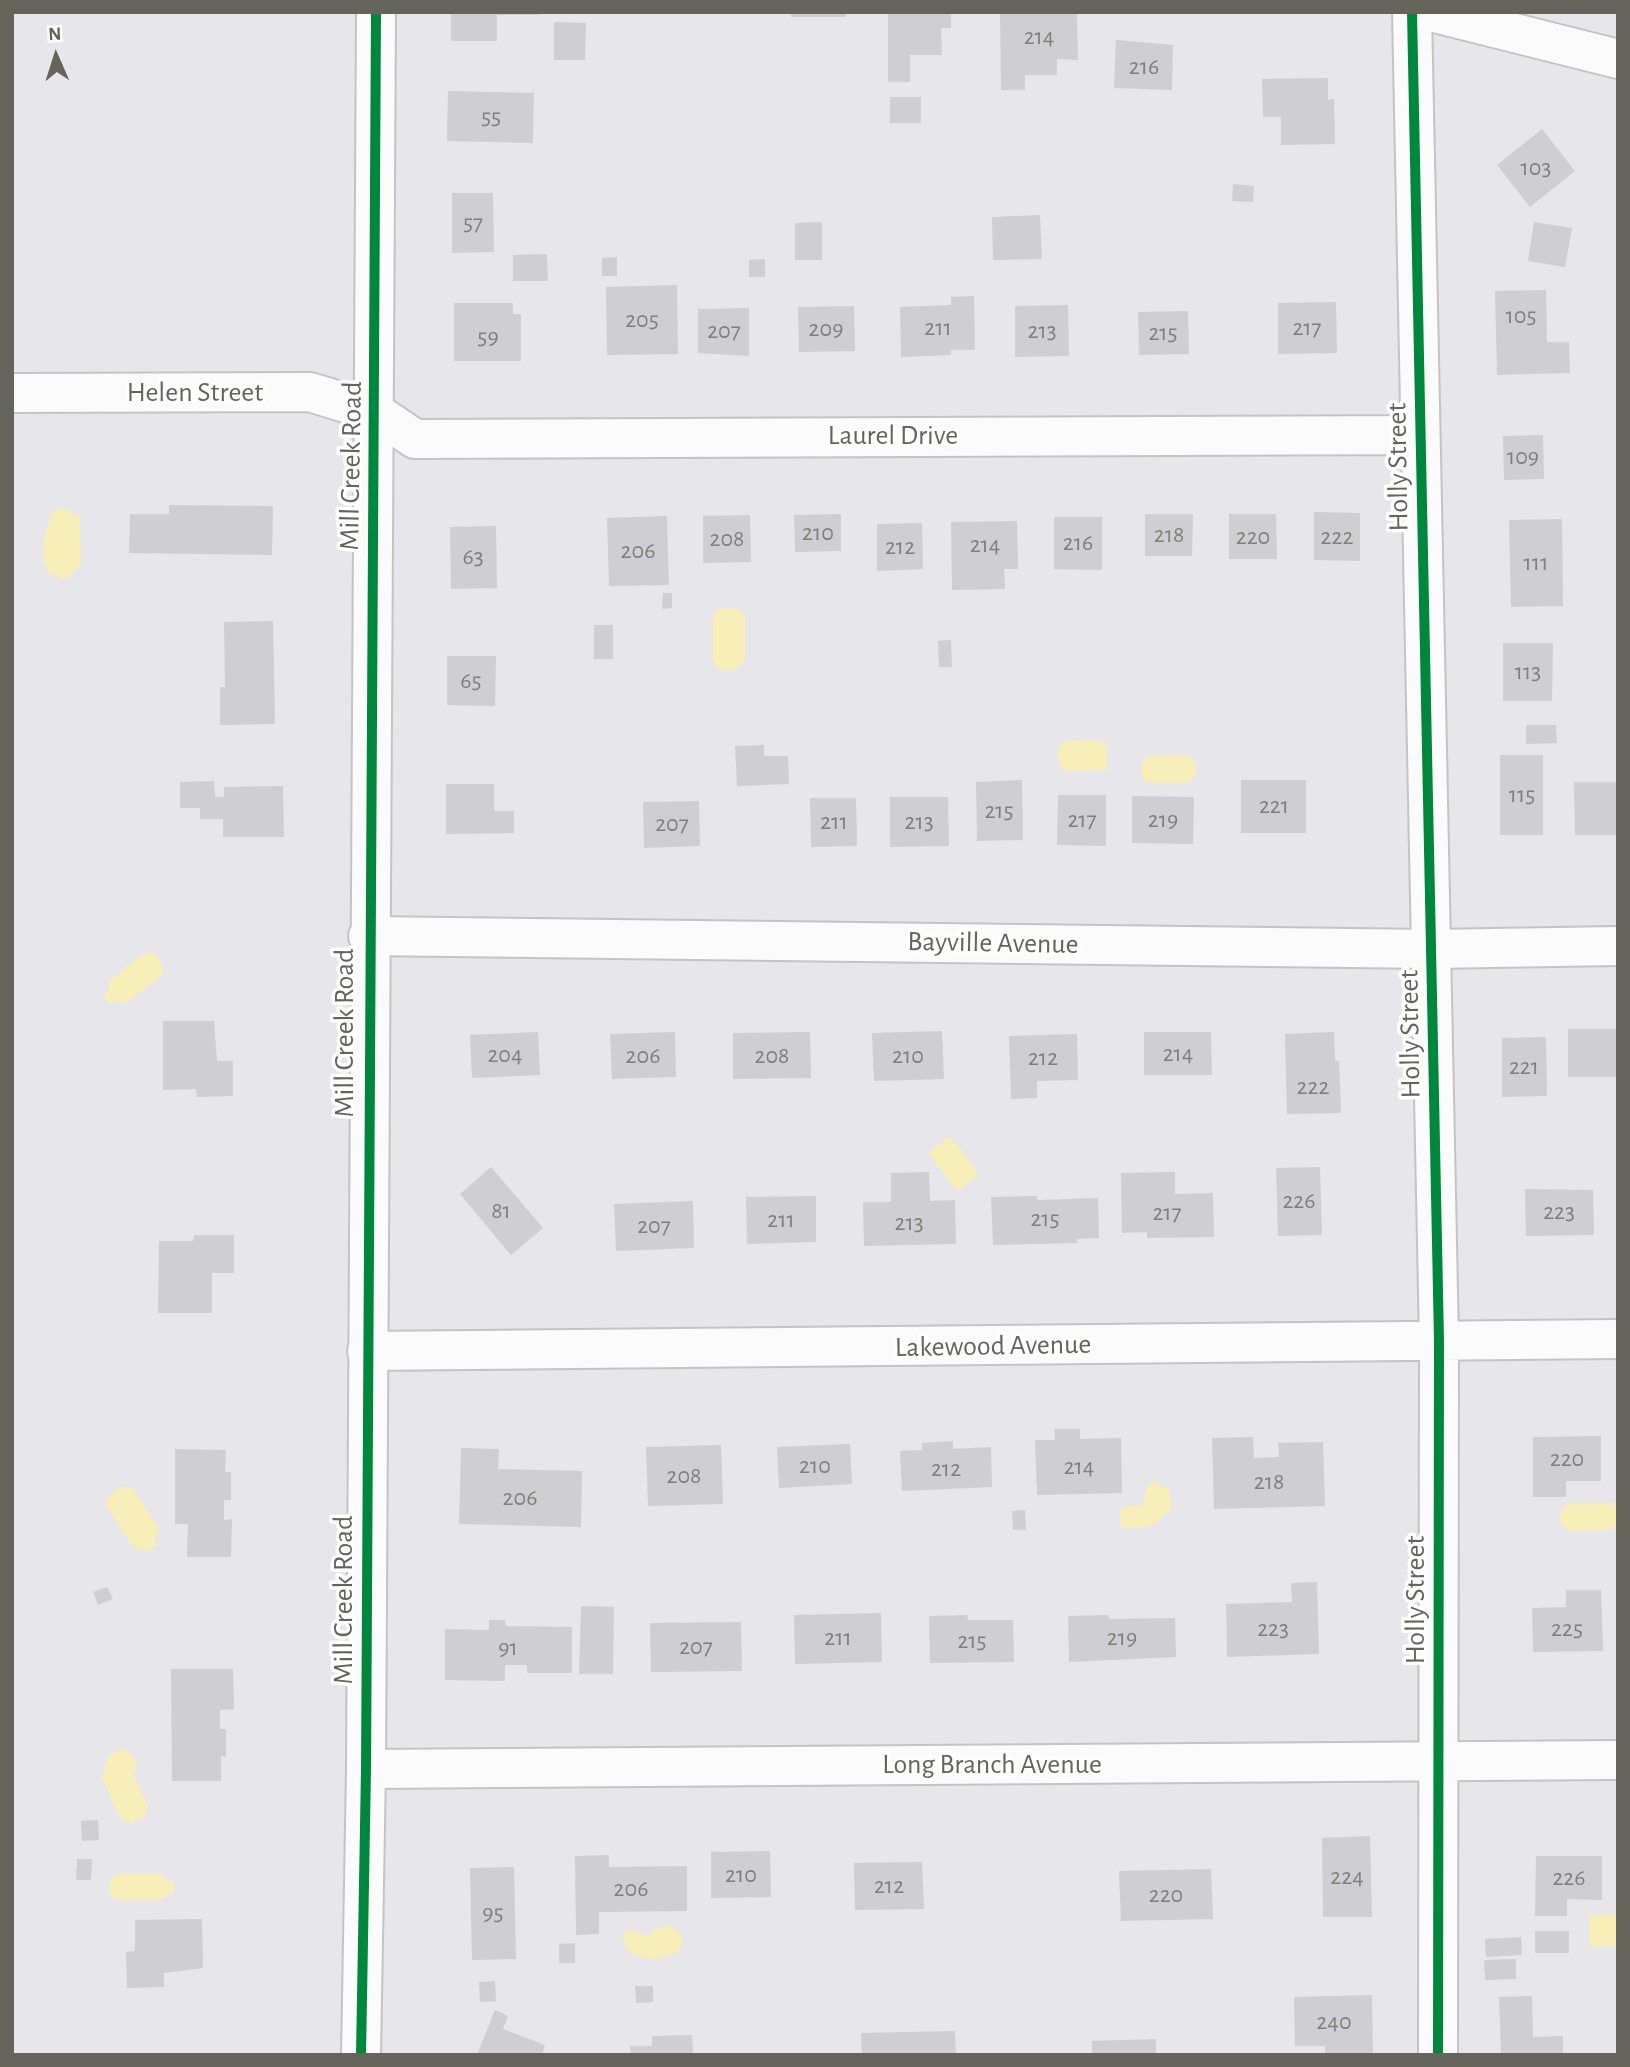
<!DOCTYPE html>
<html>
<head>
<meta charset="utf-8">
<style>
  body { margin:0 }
  #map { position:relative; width:1630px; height:2067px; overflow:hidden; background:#e6e6eb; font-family:"Alegreya Sans",sans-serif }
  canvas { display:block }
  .frame { position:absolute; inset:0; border:14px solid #64645b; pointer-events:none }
  .north { position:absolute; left:21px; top:21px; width:70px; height:70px; -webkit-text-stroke:5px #fff; paint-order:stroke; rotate:357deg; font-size:19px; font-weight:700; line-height:28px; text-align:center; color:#64645b }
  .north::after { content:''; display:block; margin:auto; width:24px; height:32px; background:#64645b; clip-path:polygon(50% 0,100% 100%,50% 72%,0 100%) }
</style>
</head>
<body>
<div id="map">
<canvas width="1630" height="2067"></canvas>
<div class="frame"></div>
<div class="north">N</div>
</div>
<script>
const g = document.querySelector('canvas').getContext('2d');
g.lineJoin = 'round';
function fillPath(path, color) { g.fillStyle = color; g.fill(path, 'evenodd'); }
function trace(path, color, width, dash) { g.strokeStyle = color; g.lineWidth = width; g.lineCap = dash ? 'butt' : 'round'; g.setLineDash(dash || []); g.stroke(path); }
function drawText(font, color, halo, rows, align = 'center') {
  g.font = font + ' "Alegreya Sans",sans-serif'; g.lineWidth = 7; g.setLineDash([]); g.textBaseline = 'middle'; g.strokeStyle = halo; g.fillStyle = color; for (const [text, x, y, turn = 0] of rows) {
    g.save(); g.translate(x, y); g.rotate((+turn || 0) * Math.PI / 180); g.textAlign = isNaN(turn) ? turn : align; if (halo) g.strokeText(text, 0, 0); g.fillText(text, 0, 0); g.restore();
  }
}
fillPath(new Path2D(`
  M64 508 80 517 81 563 70 577 61 579C56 577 49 574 47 570 39 558 45 519 55 510Z
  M722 608 738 609 745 616V660L735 670H719L713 661V615Z
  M1099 740 1107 746V770L1066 771 1058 764V748L1066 741Z
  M1188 755 1196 762V775L1188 783H1149L1142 778V762L1148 756Z
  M144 953 155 954 163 966 162 975 126 1003 116 1001 111 1005 103 995 108 991 109 981Z
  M950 1136 979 1175 957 1191 928 1153Z
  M1156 1481 1170 1491 1172 1508 1149 1527 1126 1529 1120 1524 1119 1512 1123 1507 1142 1505 1147 1486Z
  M123 1486 133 1489 159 1529 155 1541 157 1545 147 1552 132 1546 106 1505 108 1496Z
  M1568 1503H1612L1618 1511V1524L1610 1530 1569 1531 1560 1523V1511Z
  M122 1749 131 1753 137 1766 133 1775 148 1807 143 1818 132 1823 121 1819 101 1777 109 1755Z
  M116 1874H161L167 1881H174V1894H168L161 1900H116L109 1893 110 1881Z
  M1618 1914V1946L1590 1947 1589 1915Z
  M671 1926 680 1933 683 1940 677 1953C662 1959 642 1963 628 1950 624 1946 625 1941 621 1936L629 1929 648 1936 659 1928Z`), '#f8eeb8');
fillPath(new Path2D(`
  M451 12H539V15H497V41H451Z
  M791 12H846V17H791Z
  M888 12H951V28H941L942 55H910V82H888Z
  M1000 12 1077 14 1078 60 1057 59V75H1025V90H1001Z
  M554 22 586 23 585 60H554Z
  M1116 40 1173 45 1172 90 1114 88Z
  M1328 78V100L1334 99 1335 144 1281 145V117H1263L1262 79Z
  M448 91 534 93 533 143 447 141Z
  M890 97H921V123H890Z
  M1542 129 1575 171 1530 207 1497 165Z
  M1233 184 1254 186 1253 202 1232 201Z
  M452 193H493L494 252 452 253Z
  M1040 215 1042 259 993 260 992 217Z
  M822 222V260H795V223Z
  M1534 222 1572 228 1565 267 1528 261Z
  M547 254 548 281H513V255Z
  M617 257V276H602V258Z
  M765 259V277H749V260Z
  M677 285 678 354 607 355 606 287Z
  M1546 290 1547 342H1569L1570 373 1497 375 1495 291Z
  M974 296 975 350H951V355L901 357 900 307 951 305V297Z
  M1336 302 1337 353 1278 354V303Z
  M454 303H513V314H521V361H454Z
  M1068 305 1069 356 1015 357V306Z
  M854 306 855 351 799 352 798 307Z
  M749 308V356L698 353V309Z
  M1188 311 1189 354 1139 355 1138 312Z
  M1543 435 1544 479 1504 480 1503 436Z
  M169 505 273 506 272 555 129 553 130 514H169Z
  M1314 512 1360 513V561L1314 560Z
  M841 514V551L795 552 794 515Z
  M1145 514H1193L1192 556H1145Z
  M1229 514H1276L1277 559H1229Z
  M750 515 751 562 703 563V516Z
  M667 516 669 585 609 586 607 518Z
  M1054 517H1102V570L1054 569Z
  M1562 519 1563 606 1511 607 1509 520Z
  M1017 521 1018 569H1004L1005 589 952 590 951 522Z
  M922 523 923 569 877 571V524Z
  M496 526 497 588 451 589 450 527Z
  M663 593H672V608L662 609Z
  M273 621 275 724 220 725V687H225L224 622Z
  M594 625H613V659H594Z
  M951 640 952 667H939L938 641Z
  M1503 643H1553L1552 701H1503Z
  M447 656H496L495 706 447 705Z
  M1526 725H1556L1557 743 1526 744Z
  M764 745V756H788L789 784 737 786 735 746Z
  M1500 755H1543V835H1500Z
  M1022 780 1023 840 977 841 976 782Z
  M1241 780H1306V833H1241Z
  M214 781 215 797H224V787L283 786 284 837H223V819H200V808H180V782Z
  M1574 782H1618V835H1575Z
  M446 784H494V811H514V833L446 834Z
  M1058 795H1106V846L1057 845Z
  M1132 796 1194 797 1193 844 1132 843Z
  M890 797H948L949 846 890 847Z
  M810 798H856L857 846 811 847Z
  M699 801 700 846 644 848 643 802Z
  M163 1021H214L217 1061H233V1096L197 1097 196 1089 163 1090Z
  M1568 1029H1618V1077H1568Z
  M942 1031 944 1079 874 1081 872 1033Z
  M538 1032 540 1075 472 1078 470 1035Z
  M675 1032 676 1077 612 1079 610 1034Z
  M810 1032 811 1078 733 1079V1033Z
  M1144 1032H1211L1212 1075H1144Z
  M1334 1032 1335 1061H1339L1341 1113 1287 1114 1285 1034Z
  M1077 1034 1078 1080 1037 1081V1098L1011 1099 1009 1036Z
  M1546 1037 1547 1096 1502 1097V1038Z
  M491 1167 543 1228 511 1255 460 1194Z
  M1320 1167 1322 1235 1278 1236 1276 1168Z
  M929 1172 930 1201 955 1200 956 1244 864 1246 863 1202H891V1173Z
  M1175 1172V1194L1213 1193 1214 1237 1147 1238V1232L1122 1233 1121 1173Z
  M1525 1189 1593 1190 1594 1235 1526 1236Z
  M816 1196V1242L747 1244 746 1197Z
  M1037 1196V1200L1098 1198 1099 1238 1077 1239V1243L993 1245 991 1197Z
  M693 1201 694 1248 616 1251 614 1204Z
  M194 1235H234V1273H212V1313H158L159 1241H193Z
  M1054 1429H1080V1439L1121 1438 1122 1493 1037 1495 1035 1440H1055Z
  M1601 1436V1481H1566V1497H1533V1437Z
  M1253 1437 1254 1458 1279 1457 1278 1443 1323 1442 1325 1506 1214 1509 1212 1438Z
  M953 1441V1449L991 1447 992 1487 902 1491 900 1451 922 1450V1443Z
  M850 1444 852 1484 779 1488 777 1447Z
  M721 1445 723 1504 648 1506 646 1447Z
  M461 1448 499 1449 498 1469 582 1471 581 1527 459 1524Z
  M175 1449 226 1450 225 1472H231V1500H224V1520L232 1519 231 1557H187L188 1524H175Z
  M1025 1510 1026 1530H1013L1012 1511Z
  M1317 1582 1319 1654 1227 1657 1226 1604 1292 1602 1291 1583Z
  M107 1587 113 1599 98 1605 93 1592Z
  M1566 1590H1601L1603 1651 1533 1652 1532 1608 1566 1607Z
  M581 1606 614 1607 613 1674H579Z
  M881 1613 882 1662 795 1664 794 1615Z
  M967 1615 968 1620H1013L1014 1662 930 1663 929 1616Z
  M1109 1615V1619L1175 1618 1176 1657 1069 1662 1068 1616Z
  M489 1620H505L506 1626 572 1627V1673H527V1665H505V1681L445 1680V1629L489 1630Z
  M741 1622 742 1671 651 1672 650 1623Z
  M171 1669H233L234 1709 220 1710V1729H226V1757L221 1756V1781H172Z
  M98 1820 99 1840 82 1841 81 1821Z
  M1370 1836 1372 1917H1323L1322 1838Z
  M770 1851 771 1897 711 1898V1852Z
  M609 1855V1867L687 1866V1911L599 1912V1934L576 1935 575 1856Z
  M1536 1856H1602V1900L1567 1899V1916H1535Z
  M77 1859H92L91 1880H76Z
  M922 1862 924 1909 855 1910 854 1863Z
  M514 1867 516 1959 472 1960 470 1868Z
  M1211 1869 1213 1919 1121 1921 1119 1871Z
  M202 1919 203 1968 164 1973V1987L127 1988 126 1952 135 1951V1920Z
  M1535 1931H1569V1953H1535Z
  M1521 1937 1522 1955 1486 1957 1485 1939Z
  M575 1943V1963H559V1944Z
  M1516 1959V1979L1485 1980 1484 1960Z
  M495 1981 496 2001 480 2002 479 1982Z
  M635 1986H653V2002L636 2003Z
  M1372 1995 1373 2055H1325V2046H1295L1294 1997Z
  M1532 1996 1533 2037 1563 2036V2055H1501L1499 1997Z
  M495 2010 508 2016 503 2029 545 2045 542 2055H477Z
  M955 2031 956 2055H862L861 2033Z
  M692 2035 693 2055H631L630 2046H652V2036Z
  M1156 2039V2055H1092V2041Z`), '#cfced2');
const minor = new Path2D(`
  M1412 12 1439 1341 1438 2055
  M1431 12 1618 59
  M12 393 310 392 375 412 415 439 1420 435
  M368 936 1431 949 1618 946
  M367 1351 1618 1339
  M366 1769 1618 1760`);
const tertiary = new Path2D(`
  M361 2055 366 1769 376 12`);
trace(minor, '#c4c4c3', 42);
trace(tertiary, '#c4c4c3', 42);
trace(minor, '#fbfbfc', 38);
trace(tertiary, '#fbfbfc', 38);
trace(new Path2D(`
  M1412 12 1439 1341 1438 2055
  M361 2055 366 1769 376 12`), '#00873e', 10);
drawText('24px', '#80807a', null, [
  ["214",1039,37],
  ["216",1144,67],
  ["55",491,117],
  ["103",1536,168],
  ["57",473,223],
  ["105",1521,316],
  ["205",642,320],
  ["211",938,328],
  ["217",1307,328],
  ["209",826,329],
  ["207",724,331],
  ["213",1042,331],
  ["215",1163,333],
  ["59",488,337],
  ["109",1523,457],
  ["210",818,533],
  ["218",1169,535],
  ["220",1253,537],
  ["222",1337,537],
  ["208",727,539],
  ["216",1078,543],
  ["214",985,545],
  ["212",900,547],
  ["206",638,551],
  ["63",473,557],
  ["111",1536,563],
  ["113",1528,672],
  ["65",471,681],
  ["115",1522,795],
  ["221",1274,806],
  ["215",999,811],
  ["217",1082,820],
  ["219",1163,820],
  ["211",834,822],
  ["213",919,822],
  ["207",672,824],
  ["214",1178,1054],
  ["204",505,1055],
  ["206",643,1056],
  ["208",772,1056],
  ["210",908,1056],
  ["212",1043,1058],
  ["221",1524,1067],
  ["222",1313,1087],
  ["226",1299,1201],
  ["81",501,1211],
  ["223",1559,1212],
  ["217",1167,1213],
  ["215",1045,1219],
  ["211",781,1220],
  ["213",909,1223],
  ["207",654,1226],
  ["220",1567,1459],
  ["210",815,1466],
  ["214",1079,1467],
  ["212",946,1469],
  ["208",684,1476],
  ["218",1269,1482],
  ["206",520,1498],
  ["223",1273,1629],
  ["225",1567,1629],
  ["211",838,1638],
  ["219",1122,1638],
  ["215",972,1641],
  ["207",696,1647],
  ["91",508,1648],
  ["210",741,1875],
  ["224",1347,1877],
  ["226",1569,1878],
  ["212",889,1886],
  ["206",631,1889],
  ["220",1166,1895],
  ["95",493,1913],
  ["240",1334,2022]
]);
drawText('28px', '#64645b', '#fff', [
  ["Helen Street",195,393],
  ["Laurel Drive",893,436],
  ["Mill Creek Road",351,466,-89],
  ["Holly Street",1398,467,-91],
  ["Bayville Avenue",993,943,1],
  ["Mill Creek Road",345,1033,-90],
  ["Holly Street",1410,1034,-91],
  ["Lakewood Avenue",993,1346,-1],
  ["Mill Creek Road",344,1600,-90],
  ["Holly Street",1416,1600,-90],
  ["Long Branch Avenue",992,1765]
]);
</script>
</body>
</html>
